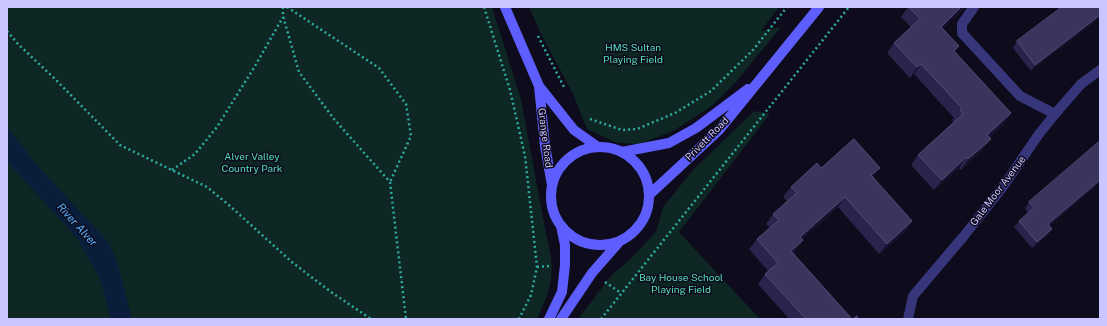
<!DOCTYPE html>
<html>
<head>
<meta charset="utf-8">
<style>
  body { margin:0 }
  #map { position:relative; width:1107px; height:326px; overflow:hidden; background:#0e0b1c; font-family:"Public Sans",sans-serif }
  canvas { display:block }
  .frame { position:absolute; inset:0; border:8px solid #cbc6ff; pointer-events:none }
</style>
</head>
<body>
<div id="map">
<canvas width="1107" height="326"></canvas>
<div class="frame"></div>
</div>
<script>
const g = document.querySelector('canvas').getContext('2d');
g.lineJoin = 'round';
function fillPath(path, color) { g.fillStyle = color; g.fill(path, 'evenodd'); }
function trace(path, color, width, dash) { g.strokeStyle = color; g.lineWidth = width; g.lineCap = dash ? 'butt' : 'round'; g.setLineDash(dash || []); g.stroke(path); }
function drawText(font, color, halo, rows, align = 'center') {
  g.font = font + ' "Public Sans",sans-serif'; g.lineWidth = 3; g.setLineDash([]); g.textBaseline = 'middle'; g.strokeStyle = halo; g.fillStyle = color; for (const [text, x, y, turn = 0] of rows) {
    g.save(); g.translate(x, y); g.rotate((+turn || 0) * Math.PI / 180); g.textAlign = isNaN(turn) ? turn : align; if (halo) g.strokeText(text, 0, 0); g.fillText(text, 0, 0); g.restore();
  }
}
fillPath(new Path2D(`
  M7 7H492L521 99 546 234C556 271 553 285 537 319H7Z
  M529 7H779L761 31 781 27 736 82 712 106 673 131 640 144 617 143 587 129 573 94 540 32Z
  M754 111 770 114 679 232 760 319H578L611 276 630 259 656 232 663 207 693 170Z`), '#0e2624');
fillPath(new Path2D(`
  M7 127 36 164 108 242 116 258 132 319H111L100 279 77 238 7 161Z`), '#0a1e3c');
trace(new Path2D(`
  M283 7V16L299 72 334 119 390 182 406 319
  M287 7 379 68 406 104 411 136 390 182
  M484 7 510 90 525 156 537 267 531 295 519 319
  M7 31 18 44 55 79 120 145 207 187 230 206 293 263 331 292 371 319
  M538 36 565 89
  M590 119 622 130 637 129 675 113 711 91 753 50 787 7
  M172 170 195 154 217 127 255 66 283 17
  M537 267 549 266
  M605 282 621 293
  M601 319 849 7`), '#2dada2', 2.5, [2, 3]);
trace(new Path2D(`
  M974 7 962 24V33L1020 96 1055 114`), '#37367b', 10);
trace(new Path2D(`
  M908 319 913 296 963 237 1002 188 1039 134 1055 114 1081 84 1100 70`), '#37367b', 10);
trace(new Path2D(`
  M505 7 539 86 574 130 598 147
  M539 86 545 146 552 185
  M551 196a49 49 0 1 1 98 0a49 49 0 1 1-98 0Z
  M622 152 669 143 696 128 748 89
  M649 195 719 130 819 7
  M549 319 562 292 565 265V245L561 226
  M561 319 592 273 620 241`), '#5e5efe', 10);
fillPath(new Path2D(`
  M908 7H965L943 28 955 52 1004 124 989 138 991 139 983 149 961 170 959 168 934 190 911 165 918 155 954 122 952 120 954 118 914 74 910 78 887 53 894 43 911 27 901 17Z
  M1100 7 1031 71 1013 48 1017 41Z
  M873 178 912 221 905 232 879 254 838 207 802 239 803 240 796 250 793 253 852 319H789L758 284 765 274 768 271 749 249 757 239 770 228 766 224 773 214 787 201 783 197 791 187Z
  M1029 202 1049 226 1047 235 1032 248 1014 227 1019 221 1028 213 1025 208Z`), '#2a234b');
fillPath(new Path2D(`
  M961 7H965L934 37 941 27Z
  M1100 15V18L1031 71 1035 65Z
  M921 64 914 74 910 78 917 67Z
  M1011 113 1004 124 980 146 987 135Z
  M991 139 983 149 961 170 968 159Z
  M966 157 959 168 934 190 942 180Z
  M880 168 873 178 871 175Z
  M1100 180V183L1044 231 1048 224Z
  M845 197 838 207 793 247 800 237Z
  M912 221 905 232 879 254 887 244Z
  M1052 229 1047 235 1032 248 1037 242Z
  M803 240 796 250 784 261 791 251Z`), '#181230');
const building = new Path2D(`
  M909 7H961L941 27 959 46 954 51 1011 113 987 135 991 139 968 159 966 157 942 180 918 155 963 114 960 110 962 108 921 64 917 67 894 43 920 19Z
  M1062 7H1100V15L1035 65 1017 41Z
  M854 139 880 168 871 175 912 221 887 244 845 197 800 237 803 240 791 251 852 319H806L765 274 778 263 757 239 779 220 773 214 797 193 791 187 817 163 821 168Z
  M1100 141V180L1048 224 1052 229 1037 242 1019 221 1034 208 1029 202Z
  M857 316 859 319H853Z`);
fillPath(building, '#3b355e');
trace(building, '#524c77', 1);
drawText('10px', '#54ddb8', '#0e0b1c', [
  ["HMS Sultan",633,48],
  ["Playing Field",633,60],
  ["Alver Valley",252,157],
  ["Country Park",252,169],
  ["Bay House School",681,278],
  ["Playing Field",681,290]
]);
drawText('10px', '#cbc6ff', '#0e0b1c', [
  ["Grange Road",545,138,83],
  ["Privett Road",707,139,-45],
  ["Gale Moor Avenue",998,191,-53]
]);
drawText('italic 11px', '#55b4fe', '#0e0b1c', [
  ["River Alver",77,225,48]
]);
</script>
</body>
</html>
